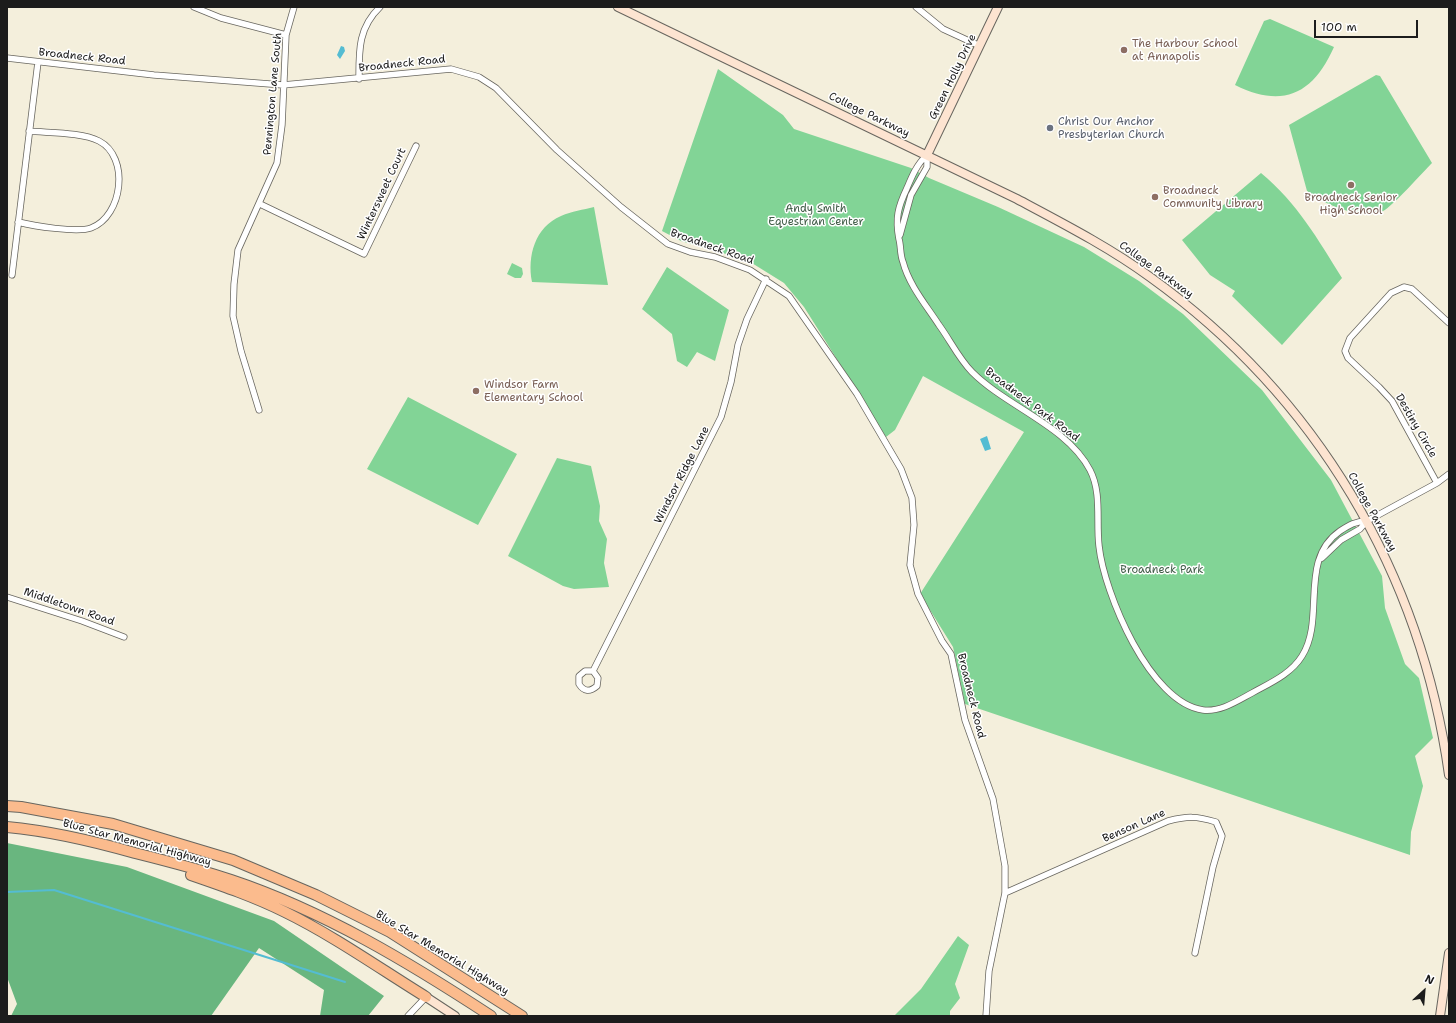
<!DOCTYPE html>
<html>
<head>
<meta charset="utf-8">
<style>
  body { margin:0 }
  #map { position:relative; width:1456px; height:1023px; overflow:hidden; background:#f4efdc; font-family:"Shantell Sans",sans-serif }
  canvas { display:block }
  .frame { position:absolute; inset:0; border:8px solid #1c1c1c; pointer-events:none }
  .north { position:absolute; left:1404px; top:971px; width:40px; height:40px; -webkit-text-stroke:3px #fff; paint-order:stroke; rotate:26deg; font-size:11px; font-weight:700; line-height:16px; text-align:center; color:#1c1c1c }
  .north::after { content:''; display:block; margin:auto; width:14px; height:18px; background:#1c1c1c; clip-path:polygon(50% 0,100% 100%,50% 72%,0 100%) }
  .scale { position:absolute; left:1314px; top:20px; width:104px; height:18px; box-sizing:border-box; border:2px solid #1c1c1c; border-top:0; padding-left:5px; font-size:12px; line-height:14px; white-space:nowrap; color:#1c1c1c; -webkit-text-stroke:3px #fff; paint-order:stroke }
</style>
</head>
<body>
<div id="map">
<canvas width="1456" height="1023"></canvas>
<div class="frame"></div>
<div class="north">N</div>
<div class="scale">100 m</div>
</div>
<script>
const g = document.querySelector('canvas').getContext('2d');
g.lineJoin = 'round';
function fillPath(path, color) { g.fillStyle = color; g.fill(path, 'evenodd'); }
function trace(path, color, width, dash) { g.strokeStyle = color; g.lineWidth = width; g.lineCap = dash ? 'butt' : 'round'; g.setLineDash(dash || []); g.stroke(path); }
function drawText(font, color, halo, rows, align = 'center') {
  g.font = font + ' "Shantell Sans",sans-serif'; g.lineWidth = 3; g.setLineDash([]); g.textBaseline = 'middle'; g.strokeStyle = halo; g.fillStyle = color; for (const [text, x, y, turn = 0] of rows) {
    g.save(); g.translate(x, y); g.rotate((+turn || 0) * Math.PI / 180); g.textAlign = isNaN(turn) ? turn : align; if (halo) g.strokeText(text, 0, 0); g.fillText(text, 0, 0); g.restore();
  }
}
fillPath(new Path2D(`
  M1270 19 1334 47C1313 94 1283 109 1235 85L1264 21Z
  M718 69 783 115 794 129 911 168 929 178 998 207 1084 247 1139 281 1183 314 1262 390 1331 480 1382 576 1385 608 1405 664 1419 678 1433 738 1415 756 1423 786 1411 832 1410 855 965 704 953 647 920 594 1024 432 923 376 895 430 886 437 804 307 784 283 747 260 681 241 662 231Z
  M1376 75 1380 76 1432 163C1423 172 1392 207 1383 211 1362 220 1324 205 1307 191L1289 125Z
  M1261 173C1298 204 1317 238 1342 278L1282 345 1232 296 1235 291 1210 275 1182 240Z
  M594 207 608 285 532 282C527 256 535 227 561 216 572 211 583 210 594 207Z
  M512 263 522 268 523 274 521 278H515L507 274Z
  M667 267 729 310 715 361 697 352 687 367 677 361 672 334 642 309Z
  M408 397 517 454 478 525 367 469Z
  M557 458 591 466 600 506 599 521 607 539 604 563 609 587 574 589 563 586 508 556Z
  M958 936 969 945 955 984 960 998 950 1011V1016H894L921 989Z`), '#82d496');
fillPath(new Path2D(`
  M7 843 127 867 274 921 384 996 368 1016H320L324 990 259 948 211 1016H11L17 1004 7 977Z`), '#69b67f');
fillPath(new Path2D(`
  M341 46 344 47 345 51 340 59 337 55Z
  M987 436 991 449 985 451 980 439Z`), '#54bcd2');
trace(new Path2D(`
  M7 892 54 890 345 982`), '#54bcd2', 2);
const street = new Path2D(`
  M194 7 221 18 286 35
  M916 7 943 29 980 46
  M7 58 154 75 283 85 451 69 479 77 496 88 557 150 621 207 668 244 690 252 715 257 750 270 789 296 857 394 901 469 912 498 914 525 910 565 918 594 942 641 951 654 965 720 993 799 1005 866V893L989 971 986 1016
  M359 79C359 51 358 28 380 7
  M927 155C917 164 912 176 907 188 898 207 895 218 899 239 901 246 900 255 903 262 909 285 926 305 939 325 950 340 959 359 972 372 1007 407 1067 426 1090 470 1102 493 1096 521 1099 546 1104 593 1150 703 1203 710 1221 712 1237 701 1252 693 1270 683 1291 674 1302 656 1326 618 1298 560 1340 531 1349 525 1356 521 1367 521
  M260 204 364 254 416 146
  M18 222C34 226 77 233 91 228 123 216 130 157 99 141 82 132 49 133 29 131
  M900 235 911 195 927 167V155
  M12 275 38 62
  M259 410 241 351 233 316 234 284 238 250 277 163 282 125 286 35 294 7
  M1437 483 1392 401 1379 387 1348 358 1345 351 1350 338 1391 293 1404 287 1412 289 1449 323
  M1322 558 1341 540 1360 529 1367 521 1437 483 1449 474
  M7 597 82 621 124 637
  M593 671 598 678 597 686C590 692 584 692 579 684V676L585 671H593L721 417 731 382 738 345 747 319 766 279
  M1005 893 1168 821C1188 816 1196 816 1216 822L1222 836 1213 867 1195 953
  M408 1016 426 997`);
const secondary = new Path2D(`
  M618 7 1017 199C1062 223 1109 247 1150 277 1317 397 1421 573 1449 775
  M927 155 998 7
  M426 997 455 1016
  M1440 1016 1449 953`);
const highway = new Path2D(`
  M7 806 21 807 113 824 233 860 316 895 390 932 522 1016
  M7 827C50 831 93 841 135 853 167 861 199 869 231 880 324 911 410 963 491 1016
  M191 875C223 886 255 897 285 912 334 936 379 968 426 997`);
trace(street, '#68665f', 7);
trace(secondary, '#68665f', 10);
trace(highway, '#68665f', 12);
trace(street, '#fff', 5.5);
trace(secondary, '#fde4d1', 8);
trace(highway, '#fbbb8d', 10);
for (const [x, y, r, color] of [
  [1124,50,4,"#8d6e63"],
  [1050,128,4,"#6b7280"],
  [1351,185,4,"#8d6e63"],
  [1155,197,4,"#8d6e63"],
  [476,391,4,"#8d6e63"]
]) { const dot = new Path2D(); dot.arc(x, y, r, 0, 2 * Math.PI); g.fillStyle = color; g.fill(dot); trace(dot, '#fff', 1.5); }
drawText('11px', '#785e54', '#fff', [
  ["The Harbour School",1132,44],
  ["at Annapolis",1132,57],
  ["Broadneck",1163,191],
  ["Community Library",1163,204],
  ["Broadneck Senior",1351,198,"center"],
  ["High School",1351,211,"center"],
  ["Windsor Farm",484,385],
  ["Elementary School",484,398]
], 'left');
drawText('11px', '#1c1c1c', '#fff', [
  ["Broadneck Road",82,57,6],
  ["Broadneck Road",402,64,-6],
  ["Green Holly Drive",953,77,-64],
  ["Pennington Lane South",273,94,-85],
  ["College Parkway",869,115,26],
  ["Wintersweet Court",382,194,-65],
  ["Broadneck Road",712,247,19],
  ["College Parkway",1156,270,36],
  ["Broadneck Park Road",1032,405,37],
  ["Destiny Circle",1416,426,60],
  ["Windsor Ridge Lane",682,475,-63],
  ["College Parkway",1372,512,61],
  ["Middletown Road",69,607,19],
  ["Broadneck Road",971,696,76],
  ["Benson Lane",1134,826,-24],
  ["Blue Star Memorial Highway",137,843,15],
  ["Blue Star Memorial Highway",442,953,31]
]);
drawText('11px', '#5b616d', '#fff', [
  ["Christ Our Anchor",1058,122],
  ["Presbyterian Church",1058,135]
], 'left');
drawText('11px', '#405c47', '#fff', [
  ["Andy Smith",816,209],
  ["Equestrian Center",816,222],
  ["Broadneck Park",1162,570]
]);
</script>
</body>
</html>
